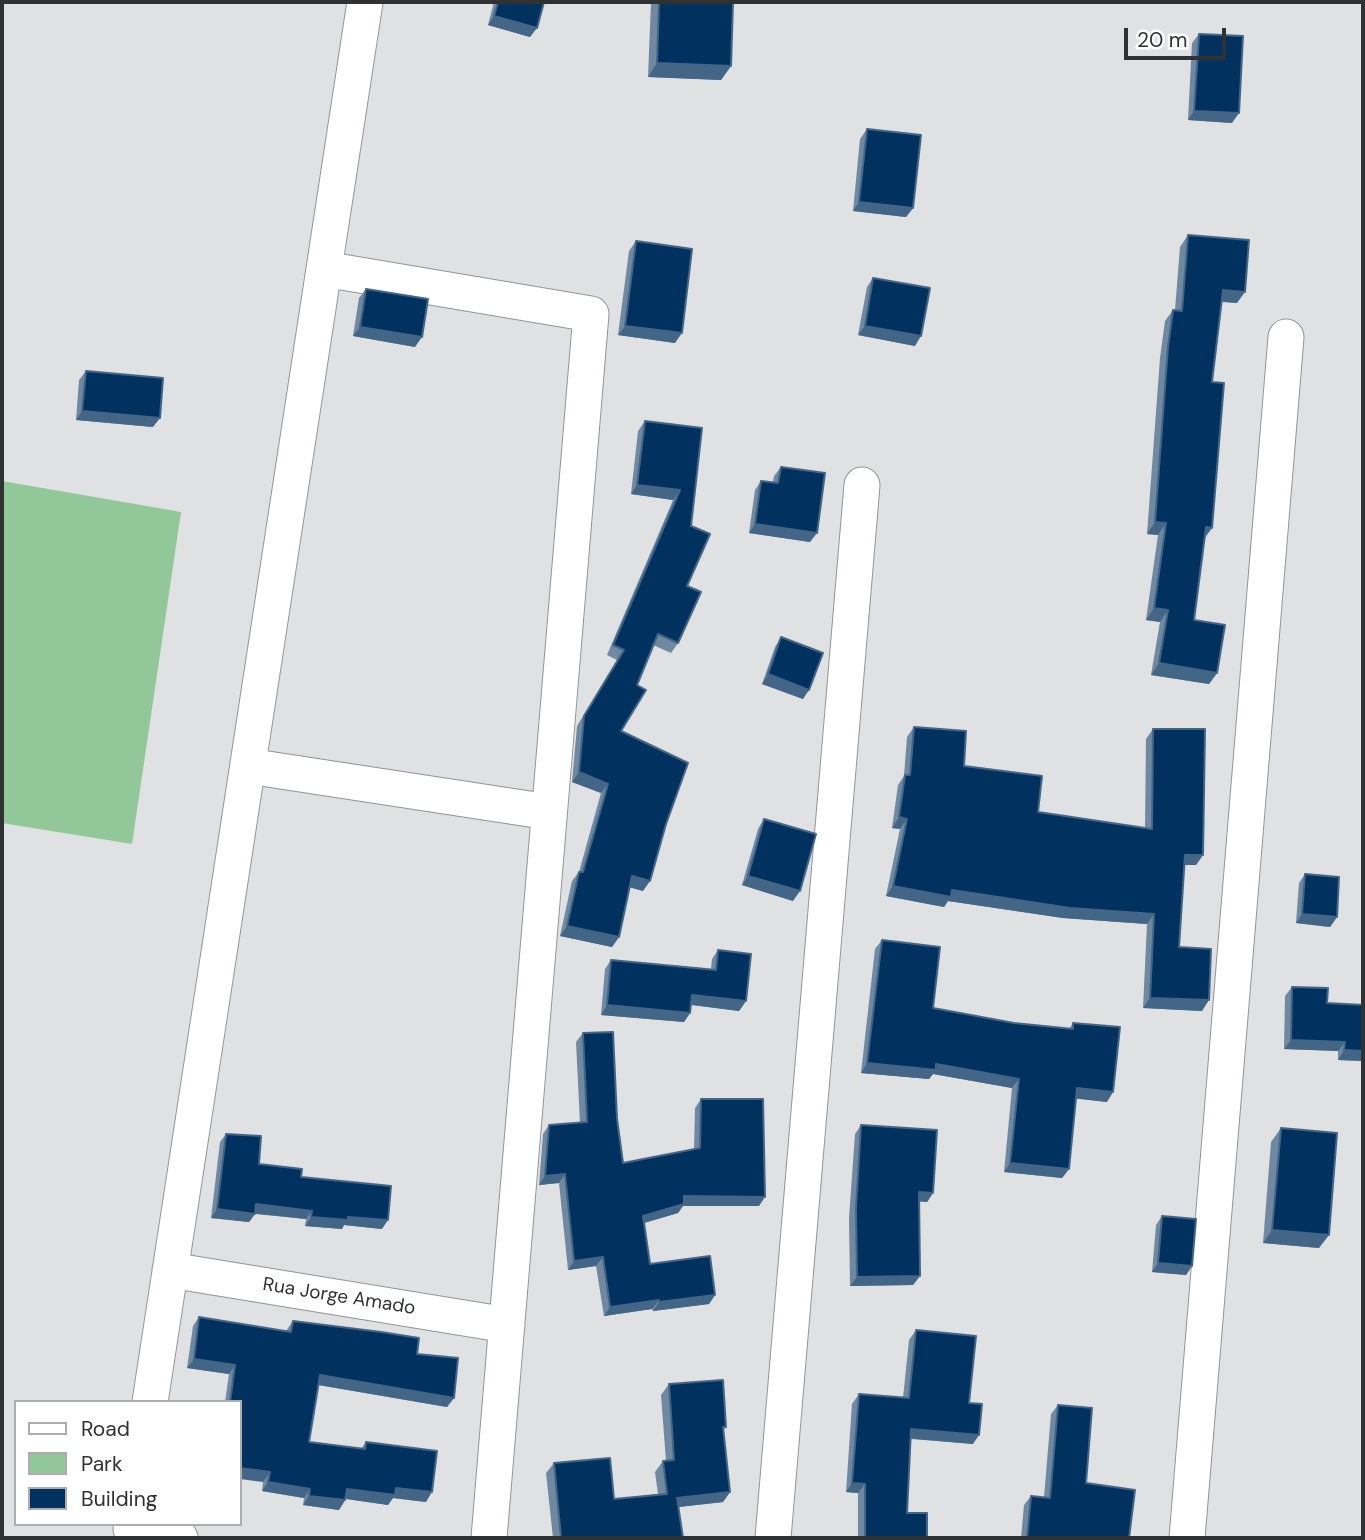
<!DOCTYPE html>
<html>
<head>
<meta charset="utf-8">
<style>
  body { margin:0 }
  #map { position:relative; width:1365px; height:1540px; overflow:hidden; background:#dfe1e3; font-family:"DM Sans",sans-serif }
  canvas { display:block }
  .frame { position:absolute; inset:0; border:4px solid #303132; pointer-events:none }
  .legend { position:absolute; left:14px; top:1400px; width:228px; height:126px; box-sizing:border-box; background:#fff; border:2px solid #acadad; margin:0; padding:9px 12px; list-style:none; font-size:21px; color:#303132 }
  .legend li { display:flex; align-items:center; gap:14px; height:35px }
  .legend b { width:35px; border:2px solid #acadad }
  .scale { position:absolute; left:1124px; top:28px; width:102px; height:32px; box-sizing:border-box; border:4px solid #303132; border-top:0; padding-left:9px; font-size:21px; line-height:24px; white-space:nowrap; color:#303132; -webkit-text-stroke:5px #fff; paint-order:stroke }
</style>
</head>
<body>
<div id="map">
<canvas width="1365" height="1540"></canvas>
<div class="frame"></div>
<ul class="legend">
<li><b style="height:9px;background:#fff"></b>Road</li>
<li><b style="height:19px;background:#92c799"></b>Park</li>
<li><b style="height:19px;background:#00315f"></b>Building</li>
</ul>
<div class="scale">20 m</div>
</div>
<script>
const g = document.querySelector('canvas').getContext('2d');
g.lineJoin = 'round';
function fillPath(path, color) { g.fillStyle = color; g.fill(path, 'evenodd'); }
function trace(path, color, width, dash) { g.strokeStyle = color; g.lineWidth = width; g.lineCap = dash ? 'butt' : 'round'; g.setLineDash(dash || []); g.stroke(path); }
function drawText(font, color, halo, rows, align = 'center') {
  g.font = font + ' "DM Sans",sans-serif'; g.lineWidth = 7; g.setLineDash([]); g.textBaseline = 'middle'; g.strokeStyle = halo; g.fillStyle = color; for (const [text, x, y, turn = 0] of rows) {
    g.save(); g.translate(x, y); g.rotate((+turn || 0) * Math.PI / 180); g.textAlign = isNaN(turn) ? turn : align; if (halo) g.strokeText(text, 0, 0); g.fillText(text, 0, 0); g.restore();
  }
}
fillPath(new Path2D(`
  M2 481 181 512 132 844 2 823Z`), '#92c799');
const minor = new Path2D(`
  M324 269 591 314 489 1538
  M248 766 549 812
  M170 1270 507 1325
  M150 1402 365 2
  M131 1529 180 1538
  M773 1538 862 485
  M1187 1538 1286 337`);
trace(minor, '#929496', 37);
trace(minor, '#fff', 35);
fillPath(new Path2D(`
  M494 2H544L530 37 488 25Z
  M651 2H733L731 66 721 80 648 77Z
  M1199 34 1232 123 1188 120 1192 43Z
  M867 129 913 208 906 217 853 211 860 139Z
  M1188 235 1237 303 1222 302 1212 382 1205 538 1194 620 1217 673 1209 684 1151 675 1160 622 1146 620 1158 535 1147 534 1160 358 1165 321 1173 310H1175L1180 247Z
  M636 241 675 343 618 335 629 251Z
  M873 278 915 346 858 335 867 287Z
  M366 289 415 347 353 336 359 298Z
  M86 371 153 427 76 420 79 380Z
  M645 421 702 428 691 526 687 586 678 643 671 653 653 645 637 685 621 731 643 891 630 887 619 937 612 947 560 936 572 881 579 872 601 793 572 782 577 726 617 660 607 655 673 500 631 494 638 431Z
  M781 467 810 542 749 533 755 490 761 481 773 482 774 476Z
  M781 637 803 699 762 684 775 647Z
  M914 727 964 766 1038 812 1145 828 1146 739 1153 729 1203 855 1196 865H1184L1179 947 1202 1011 1143 1008 1147 924 1063 918 948 901 944 907 886 896 900 829 892 828 898 785 904 776 907 737Z
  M764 819 793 901 742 885 758 829Z
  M1305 874 1337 917 1330 927 1296 923 1299 883Z
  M882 940 933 1008 1014 1023 1069 1029 1073 1023 1107 1102 1076 1098 1069 1169 1062 1178 1004 1172 1012 1088 933 1074 929 1079 861 1073 875 949Z
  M718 950 746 1001 739 1011 691 1005 690 1013 684 1022 601 1015 605 969 611 960 711 969 712 959Z
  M1292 987 1327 1003 1363 1061 1338 1060V1051L1284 1049 1285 996Z
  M583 1033 617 1119 623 1163 694 1149 695 1108 701 1099 759 1206H683L678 1213 644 1223 650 1264 715 1295 709 1304 653 1311 652 1309 604 1316 596 1266 568 1270 559 1183 539 1185 543 1134 549 1125 580 1123 576 1042Z
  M861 1125 933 1193 927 1202 919 1201 920 1276 913 1285 850 1286 849 1218 855 1134Z
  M1281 1128 1319 1248 1263 1243 1271 1142Z
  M226 1134 259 1164 301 1177 382 1229 344 1225 342 1229 305 1226 306 1219 255 1214 249 1222 211 1218 220 1142Z
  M1162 1216 1192 1266 1186 1275 1152 1272 1156 1225Z
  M199 1317 286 1331 293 1321 417 1354 454 1398 447 1407 318 1385 309 1442 361 1449 366 1442 426 1502 393 1498 388 1505 346 1499 339 1510 303 1505 304 1498 262 1491 263 1482 240 1402H225L229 1374 187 1368 193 1326Z
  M916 1330 969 1403 973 1444 911 1439 907 1513 927 1538H858V1493L846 1492 852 1404 859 1394 903 1398 909 1340Z
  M669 1384 726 1427 723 1431 730 1492 723 1502 678 1507 683 1538H553L546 1473 554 1463 614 1499 658 1494 655 1472 663 1461H666L661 1395Z
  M1058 1405 1086 1483 1129 1538H1021L1024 1505 1031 1496 1044 1497 1051 1414Z`), '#7089a1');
fillPath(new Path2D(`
  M494 16 537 28 530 37 488 25Z
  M657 63 731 66 721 80 648 77Z
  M1194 111 1239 113 1232 123 1188 120Z
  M859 202 913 208 906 217 853 211Z
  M1223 290 1245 292 1237 303 1215 301Z
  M625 326 682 333 675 343 618 335Z
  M865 326 921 336 915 346 858 335Z
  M360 327 422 337 415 347 353 336Z
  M82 411 160 418 153 427 76 420Z
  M637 485 680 490 673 500 631 494Z
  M1155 522 1166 523 1158 535 1147 534Z
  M755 524 817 533 810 542 749 533Z
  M1206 527 1212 528 1204 539Z
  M1154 608 1168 610 1160 622 1146 620Z
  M1159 663 1217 673 1209 684 1151 675Z
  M768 674 809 690 803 699 762 684Z
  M579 772 608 784 601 793 572 782Z
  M899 817 907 819 900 829 892 828Z
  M1185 855H1203L1196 865H1177Z
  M632 876 650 881 643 891 625 886Z
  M748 876 800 891 793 901 742 885Z
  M893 886 952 890 1154 914 1147 924 1063 918 948 901 944 907 886 896Z
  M1302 914 1337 917 1330 927 1296 923Z
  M567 926 619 937 612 947 560 936Z
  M692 995 746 1001 739 1011 685 1004Z
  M1150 998 1209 1000 1202 1011 1143 1008Z
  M607 1005 690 1013 684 1022 601 1015Z
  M1291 1040 1345 1042 1338 1051 1284 1049Z
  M1344 1050 1363 1051V1061L1338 1060Z
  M867 1063 936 1064 1019 1079 1012 1088 933 1074 929 1079 861 1073Z
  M1077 1088 1113 1092 1107 1102 1070 1098Z
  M1010 1163 1069 1169 1062 1178 1004 1172Z
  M565 1174 559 1183 539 1185 545 1176Z
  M919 1192 933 1193 927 1202 912 1201Z
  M684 1196 765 1197 759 1206H683L678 1213 637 1225 643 1216Z
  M256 1204 312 1211 306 1219 250 1213Z
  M217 1209 255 1214 249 1222 211 1218Z
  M311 1217H348L388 1220 382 1229 344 1225 342 1229 305 1226Z
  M1272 1230 1329 1235 1319 1248 1263 1243Z
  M603 1257 596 1266 568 1270 574 1261Z
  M1158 1263 1192 1266 1186 1275 1152 1272Z
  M920 1276 913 1285 850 1286 857 1277Z
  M715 1295 709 1304 653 1311 659 1302Z
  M659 1300 652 1309 604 1316 610 1307Z
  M194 1359 235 1365 229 1374 187 1368Z
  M320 1375 454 1398 447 1407 313 1384Z
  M911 1429 979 1435 973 1444 905 1438Z
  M240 1468 270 1472 263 1482 240 1479Z
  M268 1482 310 1489 304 1498 262 1491Z
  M852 1483 865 1484 858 1493 846 1492Z
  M396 1488 432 1492 426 1502 393 1498 388 1505 340 1498 347 1489Z
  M730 1492 723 1502 670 1508 677 1498Z
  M309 1496 345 1500 339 1510 303 1505Z`), '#436687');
const building = new Path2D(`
  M498 2H544L537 28 494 16Z
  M659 2H733L731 66 657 63Z
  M1199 34 1243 36 1239 113 1194 111Z
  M867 129 921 135 913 208 859 202Z
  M1188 235 1249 240 1245 292 1223 290 1212 382 1224 383 1212 528 1206 527 1194 620 1225 625 1217 673 1159 663 1168 610 1154 608 1166 523 1155 522 1168 347 1173 310 1182 311Z
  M636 241 692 249 682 333 625 326Z
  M873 278 930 288 921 336 865 326Z
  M366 289 428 299 422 337 360 327Z
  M86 371 163 378 160 418 82 411Z
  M645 421 702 428 691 526 710 534 687 586 701 592 678 643 658 634 637 685 646 690 621 731 688 763 666 824 650 881 632 876 619 937 567 926 579 872H583L608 784 579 772 584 716 624 650 613 645 680 490 637 485Z
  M781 467 825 473 817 533 755 524 761 481 778 483Z
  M781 637 823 653 809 690 768 674Z
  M914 727 966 731 964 766 1042 776 1038 812 1152 829 1153 729H1205L1203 855H1185L1179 947 1211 949 1209 1000 1150 998 1154 914 1070 908 952 890 951 897 893 886 907 819 899 817 905 775H910Z
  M764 819 816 834 800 891 748 876Z
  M1305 874 1339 877 1337 917 1302 914Z
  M882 940 940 947 933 1008 1014 1023 1073 1029V1023L1120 1027 1113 1092 1077 1088 1069 1169 1010 1163 1019 1079 936 1064V1070L867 1063Z
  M718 950 751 954 746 1001 692 995 690 1013 607 1005 611 960 716 970Z
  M1292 987 1328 988 1327 1003 1363 1005V1051L1344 1050 1345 1042 1291 1040Z
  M613 1032 617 1119 623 1163 700 1148 701 1099H763L765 1197 684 1196V1204L643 1216 650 1264 710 1256 715 1295 659 1302V1300L610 1307 603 1257 574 1261 565 1174 545 1176 549 1125 587 1122 583 1033Z
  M861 1125 937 1130 933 1193 919 1192 920 1276 857 1277 856 1208Z
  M1281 1128 1337 1133 1329 1235 1272 1230Z
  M226 1134 261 1136 259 1164 302 1169 301 1177 391 1186 388 1220 348 1217V1220L311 1217 312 1211 256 1204 255 1214 217 1209Z
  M1162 1216 1196 1219 1192 1266 1158 1263Z
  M199 1317 291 1332 293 1321 381 1332 419 1338 417 1354 458 1358 454 1398 320 1375 309 1442 365 1449 366 1442 437 1451 432 1492 396 1488 395 1495 347 1489 345 1500 309 1496 310 1489 268 1482 270 1472 240 1468V1402H230L235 1365 194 1359Z
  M916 1330 976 1336 969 1403 982 1404 979 1435 911 1429 907 1513H927V1538H865V1484L852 1483 859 1394 909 1398Z
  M723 1380 726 1427H723L730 1492 677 1498 683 1538H561L554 1463 610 1458 614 1499 667 1494 663 1461 674 1460 669 1384Z
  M1058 1405 1092 1408 1086 1483 1135 1490 1129 1538H1027L1031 1496 1050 1498Z`);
fillPath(building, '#00315f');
trace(building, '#436687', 2);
drawText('19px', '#303132', '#fff', [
  ["Rua Jorge Amado",339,1297,9]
]);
</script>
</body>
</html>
